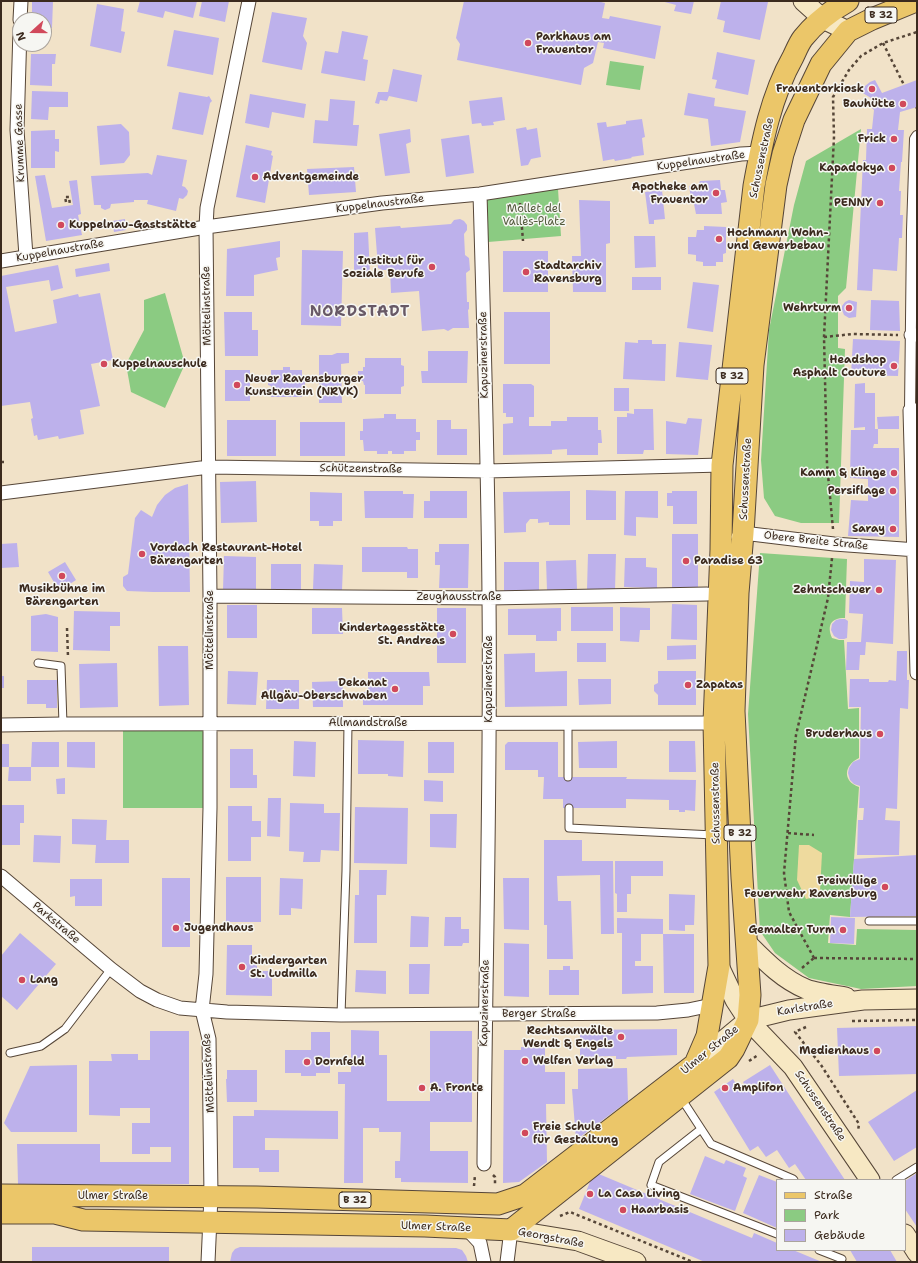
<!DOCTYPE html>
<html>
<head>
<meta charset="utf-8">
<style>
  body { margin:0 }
  #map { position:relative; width:918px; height:1263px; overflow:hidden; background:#f1e2c8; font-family:"Shantell Sans",sans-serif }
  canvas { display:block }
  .frame { position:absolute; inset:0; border:2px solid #3b2a1e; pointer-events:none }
  .legend { position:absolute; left:776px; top:1179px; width:130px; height:72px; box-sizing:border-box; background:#f6f6f2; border:1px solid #aba49d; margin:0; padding:5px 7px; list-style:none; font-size:12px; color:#3b2a1e }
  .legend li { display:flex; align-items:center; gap:8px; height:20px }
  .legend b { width:20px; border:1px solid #aba49d }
  .north { position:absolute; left:12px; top:12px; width:40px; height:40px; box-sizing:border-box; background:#f6f6f2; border:1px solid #aba49d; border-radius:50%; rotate:249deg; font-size:11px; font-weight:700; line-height:16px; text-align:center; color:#3b2a1e }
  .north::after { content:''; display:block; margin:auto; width:14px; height:18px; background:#d1495b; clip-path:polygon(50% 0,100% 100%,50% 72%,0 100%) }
</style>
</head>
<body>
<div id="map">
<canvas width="918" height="1263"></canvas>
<div class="frame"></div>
<ul class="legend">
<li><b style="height:5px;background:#ebc669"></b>Straße</li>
<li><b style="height:11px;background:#8bcb82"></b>Park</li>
<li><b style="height:11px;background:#bdb1eb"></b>Gebäude</li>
</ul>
<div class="north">N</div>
</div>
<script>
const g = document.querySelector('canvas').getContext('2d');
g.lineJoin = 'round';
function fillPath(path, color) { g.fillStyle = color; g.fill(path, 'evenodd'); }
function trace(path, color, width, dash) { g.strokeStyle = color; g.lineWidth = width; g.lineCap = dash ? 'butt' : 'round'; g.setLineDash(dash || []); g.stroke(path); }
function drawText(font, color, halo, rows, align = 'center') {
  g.font = font + ' "Shantell Sans",sans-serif'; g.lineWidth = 3; g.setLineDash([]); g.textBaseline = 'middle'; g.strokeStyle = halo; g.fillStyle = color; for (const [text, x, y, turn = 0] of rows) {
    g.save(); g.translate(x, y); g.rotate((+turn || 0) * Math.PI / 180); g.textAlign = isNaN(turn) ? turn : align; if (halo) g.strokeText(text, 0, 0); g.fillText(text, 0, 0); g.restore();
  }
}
fillPath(new Path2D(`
  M610 61 644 66 640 90 606 85Z
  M861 129 846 288 838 296V348L845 349 839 523H801L775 516 764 498 761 460 769 330 794 205 806 161Z
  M558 189 561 236 488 242 487 197Z
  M165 293 185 364 165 408 131 392 126 364 144 330V300Z
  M760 553 847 559 845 618C830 618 827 626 832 638L839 640H844L848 709 859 708V758C844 765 842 781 859 787L850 917 830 915 828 943 856 945 857 929 917 930V986L861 989 809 978 775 953 760 931 748 714Z
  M123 725H210V808H123Z`), '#8bcb82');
fillPath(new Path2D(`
  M799 845H809L822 853 820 891 815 897 806 899 797 880Z`), '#eeda9e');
fillPath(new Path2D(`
  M32 1H53L52 28H44V20H32Z
  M140 1H197L193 18 165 11 163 18 137 12Z
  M202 1H229L225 22 199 16Z
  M464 1H597L605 3 602 18 609 19 610 16 661 26 655 59 603 48 604 43 598 42 593 63 584 68 581 85 457 60 460 44 456 38Z
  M661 1H694L691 14 674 11 676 5Z
  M721 1H762L768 2 760 40 723 32 725 21 717 19Z
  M97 4 124 9 121 31 125 32 121 53 90 46Z
  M272 12 307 18 303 36 307 43 302 70 262 62Z
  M174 30 219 38 213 75 167 66Z
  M342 31 368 36 363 59 368 60 365 81 321 73 325 51 338 53Z
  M717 52 755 60 748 95 715 88 717 80 712 79Z
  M31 54H56L55 64H52V86L30 85Z
  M393 69 422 75 417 102 389 96 387 101 380 100 379 104 375 103 378 92H388Z
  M875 80 882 93 917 80V107L900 112 898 130H904L902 162H901L899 191H901L900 215H903L902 238H899L897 271 873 269 872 291 857 290 863 160H866L867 129H872L874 110 871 107V98L861 92 865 86 870 82Z
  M32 91 68 92V107H49L48 120 31 119Z
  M179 92 207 97 209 96 212 101 210 103 203 135 172 129Z
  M688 93 715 98 714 106 746 111 740 142 711 146 708 119 684 115Z
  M250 94 306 104 304 118 272 112 269 128 245 123Z
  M502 97 505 120 493 122 494 125 482 126 481 123 472 124 469 101Z
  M330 99 355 101 353 125H359L357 146 313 143 315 120 328 121Z
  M642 119 645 137 642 138 644 155 631 157 632 158 615 161 614 159 603 161 597 123 606 122 607 127 626 124V121Z
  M121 124 129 132 130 155 124 163 100 165 97 126Z
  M526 127 527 130 537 128 541 157 531 159 528 165 521 166 516 129Z
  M410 129 411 142 406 144 410 173 385 176 379 134Z
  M55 130V139H59V152L55 151V168H31V131Z
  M469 135 474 173 446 177 441 139Z
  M246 145 272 151 271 155 273 156 265 203 236 197Z
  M157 155 187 160 182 186 185 187 188 191 187 195 183 199 179 198 176 211 147 204 148 200H134V202L111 204 110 208 105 210 101 208V205H94L91 176 148 173 152 175Z
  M354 167 356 192 309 195 307 169Z
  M45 175 52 208 73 205 69 181 77 180 81 214 78 215 82 235 46 241 35 176Z
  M720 180 721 190H725L727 202 721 203 722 214H696L694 204H692L689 186 698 185 700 181Z
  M662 190 665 219 654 220V224H649L645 192Z
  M579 200 610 201V243L606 244V292H573L572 256H581Z
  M125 219 126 230 114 232 112 221Z
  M460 219 464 221 467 225V230L464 234 465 255 469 258 470 270 466 273 467 302H469V309L468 310 469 328H453L448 331 444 329 422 331 419 291 391 293 390 270H382L378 268 375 228 400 226 401 228 451 224 454 220Z
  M704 226 726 227V253L723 254V262H716V266H703V262L696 261V255L688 254V237H696L697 230H704Z
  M368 232 370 274 354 275V233Z
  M634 236H655L656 267 635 268Z
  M280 241V257L276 258 278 270 254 275V296H226L227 249Z
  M302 250 343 251 341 326 301 325Z
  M503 251H548V292H503Z
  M109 263 110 271 76 277 75 269Z
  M58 265 63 288 51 291 49 280 6 287 15 332 57 323 53 300 78 294 79 297 100 293 113 360 91 364 100 406 80 410 84 434 59 439 58 436 38 440 37 435 34 436 31 419 33 418 30 402 1 406V276Z
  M632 277H661V290H632Z
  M693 282 719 285 713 332 687 328Z
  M849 300 857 302 856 317 849 318 844 315 842 310V306L845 302Z
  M871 300 899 301 900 331 870 330Z
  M224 312H252V330H258V356H225Z
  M504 312H550V364H504Z
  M853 339 900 341 898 376 851 375Z
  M638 340H652V344H666L665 381 623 379 625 342 638 343Z
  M679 342 712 345 708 380 676 377Z
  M428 351H468L467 383H422L421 371H428Z
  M337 353H349V363L341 364 342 403H319V355H332Z
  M365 358H401V365L404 366V386L401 387V394H365V385H364L363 381H358V371H363V367H365Z
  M283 367H290V370H302V378H305V386H302V397H271V386L268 385V378H271V370H283Z
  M225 370H250V401H225Z
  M865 383V393H875V429H878L877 417 899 416V429H878V444H874L873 448H899V537L848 536 851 500 868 501V479L850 478 851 430H865V427L854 428 855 384Z
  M503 384H531L534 386V417H529V426H551V421H567V417H598V430H601L602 443H598V455H567V449L552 450V454L503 455V424L513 423V417H506V413H503Z
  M614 388H629V411H614Z
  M634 409H653L654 450H644L643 454H617V417H627V413L634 414Z
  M384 414H396V419H416V432H420V440H416V451H404V454H392V451H388V454H377V451H364L363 440H360V431H363V419L384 418Z
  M688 418 702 419 698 455 666 454V421L686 424Z
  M227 420H276V456H227Z
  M437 420H451V429H467V455H437Z
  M300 422H345V456H300Z
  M256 481 257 522 221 523 220 482Z
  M188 484 190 592H153L127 591 123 586V577L128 574 135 518 141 510 152 517 157 505 165 495 175 488Z
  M586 490 616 491V520H586Z
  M364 491H403V494H414L413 518H365Z
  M430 491H467V518H424V501H430Z
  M570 491V525H549V522L538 523V519H530L526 524V532L504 533 503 492Z
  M625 491H658V518L636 517V536L624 535Z
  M672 491H697V524H673V506H667V493H672Z
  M310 492 342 493V521H333V526H319V521H310Z
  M672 534H698V588H672Z
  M17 543 19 567 1 568V544Z
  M439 544H469L468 588H439L440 565H435V552H439Z
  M362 547H407L408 549H418V578H407V572H362Z
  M588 554H616L615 590 587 589Z
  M224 556 256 557V591L223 590Z
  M625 558H646V567L657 568V588L624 587Z
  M864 559 896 560 893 644 866 642 865 655H860L859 670H846L847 642H861L863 614 849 613 850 581 864 582Z
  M576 560 577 589 547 590 546 561Z
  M65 562 76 580 59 591 48 572Z
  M504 562H539V591H504Z
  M271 564H301V590H271Z
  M314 564 343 565 342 590 313 589Z
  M672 604 697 605V640L671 639Z
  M227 605H257V638H227Z
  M571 607H613V631H571Z
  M620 607 650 608V630H640L639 642 620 641Z
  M312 608H342L343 634H312Z
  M437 608H466V663H437Z
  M561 608V631H557V641H536V635H508V609Z
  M74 611 120 612V626H110V651L73 650Z
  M46 614 58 617V652L31 651V616Z
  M840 619H845L848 621 847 638 844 639H839L834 636 831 630 832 624 836 620Z
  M577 643H606V662H577Z
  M696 645V659L667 660V646Z
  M158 646H188L189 705 159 706Z
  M897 651H907V680H909L908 709 900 708 897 809 886 808 885 820 900 821 899 855H857L858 820H863L864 808H859L860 786 854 784 850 780 848 773 849 768 853 762 860 759 861 707H849L850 679H869V682H888L889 680 896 681Z
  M535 653V672L567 671V706L505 707 504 654Z
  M117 663 118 707 80 708 79 664Z
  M228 671 258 672 256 705 227 704Z
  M658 671H696V705H658V695L654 691V685L658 683Z
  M368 672H429L430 686H423V705H363V692H368Z
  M1 676H4V688H1Z
  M578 679H611V704L579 705Z
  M27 680H57V708H46V704H27Z
  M267 680H299V709H266Z
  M343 681V707H313L312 682Z
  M358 740 404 741 403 777 388 776V774H358Z
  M294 741 316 742 315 777 293 776Z
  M617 741V768H579L578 742Z
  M669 741H695L696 772H669Z
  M32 742H59V767H31Z
  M67 742H95V768L67 767Z
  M428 742H454V773H428Z
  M508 742H558V777H627L626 779 696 780 695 811 685 810V812H679V810H669V800L626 799V808H563V799H543L544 777H538V770H505V745Z
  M1 744H9V767H1Z
  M230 749H253V775H257V788H230Z
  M9 767H31V781H8Z
  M65 778V794H57L56 779Z
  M424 780 443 781V802L424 801Z
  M268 798H281L280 837 267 836Z
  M290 803 324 804V813H340L339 851 321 850 320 862H303L304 852 289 851Z
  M1 805H24V823H20V845H1Z
  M228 806H252V821H261V837H251V861H228Z
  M355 807 408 808 407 864 354 863Z
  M430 814H457L456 848 430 847Z
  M72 819 107 820 106 840H129V863H95L96 845 72 844Z
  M34 835 61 836 60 863 33 862Z
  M544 840H582V861H613L614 934H601L600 875 557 876 558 901H571L573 959H547V925H544Z
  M917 855V916L850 917 854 859Z
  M615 861H663V876H631V894H627V912H617V894L615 893Z
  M359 870H387L386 895H377V943H354L355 895H359Z
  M226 877H261V922H226Z
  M162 878H190V947H162Z
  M280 878 303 879 302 909 291 908V915H279Z
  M503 878H529V930L504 929Z
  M70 879H102V906H75V896L70 897Z
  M669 894 695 895 694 925H685V931L669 930Z
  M411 916 429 917 428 947H410Z
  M445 917H461V929H469V943H463L462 946H444Z
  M831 917 855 918 854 944 830 943Z
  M617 918 663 919V934H694V993H664L663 934H641V961H635V966H653V993L622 994V933H617Z
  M20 933 56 964 17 1010 1 996V956Z
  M504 943 529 944V997L504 996Z
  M227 945H252V963H257V971H272V996L226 995Z
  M409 964H430L429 994H409Z
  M563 966H570V970H579V995H549V970H563Z
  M356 970 386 971V994L355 992Z
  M917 1026V1074L839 1076 837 1028Z
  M677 1029V1055L627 1057 626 1059H616V1056L580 1057V1030Z
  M351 1030 379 1031V1055H387V1101H430V1031H472V1122H430V1151H468V1183L401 1182V1178H395V1161H400L401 1132H379V1128H363V1183H344L345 1084H338V1072H351Z
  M150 1031H189V1184H18L17 1144H100V1162H171V1147H150V1154H132V1123H150V1108H120V1116L89 1115V1061H112L111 1054H138V1060H150Z
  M311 1032H330V1073H316V1076H301V1073H285V1050H311Z
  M521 1047 545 1048V1072H565V1104H546L547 1162 519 1182 503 1183 504 1050H521Z
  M77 1065V1132H11L4 1123 30 1066Z
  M770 1065 831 1159 845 1180H806L795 1164 789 1168 777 1150 766 1157 758 1146 750 1151 714 1092 733 1079 741 1092 747 1089 743 1082Z
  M627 1068 628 1101 576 1140 572 1089H578V1069Z
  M227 1070H257V1102H227L226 1079H227Z
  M917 1090V1147L894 1161 868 1122Z
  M254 1110 338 1111V1139L265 1138V1150H279V1172H259V1168H233V1116H254Z
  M705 1156 724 1164 726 1160 746 1168 743 1176 747 1178 735 1211 690 1194Z
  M594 1172 752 1238 754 1233 777 1243V1250H793L822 1262H705L579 1209Z
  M917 1173V1227L905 1209V1181Z
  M759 1175 777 1182V1228L743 1213Z
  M32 1247H169V1262H32Z
  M240 1247 456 1248 462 1250 466 1256 468 1262H230L232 1253 235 1249Z
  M850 1250H890L897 1262H857Z`), '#bdb1eb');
const service = new Path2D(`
  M38 663 61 666 63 724
  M568 724V777
  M569 808V828L714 835
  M869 921H917
  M341 1015 346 871 348 723
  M10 1053 41 1046 65 1029 111 969
  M681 1098 711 1144 793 1179 794 1180
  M701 1129 659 1162 651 1185 777 1234
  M896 1180 917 1167
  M819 1250 842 1259`);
const pedestrian = new Path2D(`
  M910 410 912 230 915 139 917 136`);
const minor = new Path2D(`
  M20 20 21 1
  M20 29 17 130 26 256
  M480 194C484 329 488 464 489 598 491 787 485 975 484 1164
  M1 261 206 227 382 203 480 194 741 154 760 153
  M911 335H917
  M917 410H910L917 673
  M1 493 209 467 487 471 722 465
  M738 537 743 533 834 544 917 550
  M210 596 489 598 707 594
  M1 725 63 724 721 723
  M1 876 111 969 140 991 157 1000 180 1008 227 1012 341 1015 657 1013 688 1010 712 1005
  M466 1228 480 1243 484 1262
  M208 1262 211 1196 209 1039 202 1010 206 974 210 808V596L206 227 207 208 249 1
  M507 1262 511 1230`);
const secondary = new Path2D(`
  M803 1 823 19 848 31
  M746 942C764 960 782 979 806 989 816 993 834 995 846 997
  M719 966 735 1000 748 1020 793 1067 870 1180
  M695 1064 748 1020 789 1010 863 1000 917 999
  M511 1230 578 1241 636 1262
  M905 1234 917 1253`);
const primary = new Path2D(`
  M1 1195 257 1197 498 1204 525 1195 695 1064 707 1036 719 966 714 722 721 550 722 465 754 186C762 142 771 96 793 57 796 51 799 43 803 38 815 23 832 10 848 1
  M1 1213H55L83 1220 425 1226 511 1230 728 1058 734 1049 748 1020 750 995 742 878 734 711 738 593 743 533 753 365 776 185 783 154 794 120 821 64 848 31 872 19 916 1`);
trace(service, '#564638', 9);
trace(pedestrian, '#564638', 12);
trace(minor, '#564638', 15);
trace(secondary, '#564638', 21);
trace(primary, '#564638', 23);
trace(new Path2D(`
  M883 43 904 85
  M916 107 917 108
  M66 202 65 197H69L70 205
  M520 203 523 241
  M824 337 853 334 898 335
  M1 462H5
  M833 529 827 464 824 337 834 137 833 97 849 70 861 56 883 43 917 32
  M67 628 68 657
  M788 833 814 835
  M814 958 789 912 784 873 796 735 828 598 832 558
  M814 958 917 959
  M802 968 814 958
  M852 1021 917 1020
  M806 1027 795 1032 821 1065 859 1124 858 1131
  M749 1061 758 1055
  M493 1175 495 1177V1185
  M474 1186 475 1175
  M560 1216 570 1212 693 1262`), '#564638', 2.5, [3, 3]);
trace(service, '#fff', 7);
trace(pedestrian, '#fff', 10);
trace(minor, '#fff', 13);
trace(secondary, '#f7e8c3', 19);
trace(primary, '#ebc669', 21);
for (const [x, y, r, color] of [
  [528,43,4,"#d1495b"],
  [872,89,4,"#d1495b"],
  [903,104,4,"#d1495b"],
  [894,139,4,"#d1495b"],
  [892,168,4,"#d1495b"],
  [255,177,4,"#d1495b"],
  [716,193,4,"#d1495b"],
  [880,203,4,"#d1495b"],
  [61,225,4,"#d1495b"],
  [719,239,4,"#d1495b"],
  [432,267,4,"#d1495b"],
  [526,272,4,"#d1495b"],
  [849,308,4,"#d1495b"],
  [104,364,4,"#d1495b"],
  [894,366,4,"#d1495b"],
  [237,385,4,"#d1495b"],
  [894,473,4,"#d1495b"],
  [893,491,4,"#d1495b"],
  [893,529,4,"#d1495b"],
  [142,554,4,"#d1495b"],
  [686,561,4,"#d1495b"],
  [62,576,4,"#d1495b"],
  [879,590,4,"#d1495b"],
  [453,634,4,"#d1495b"],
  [688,685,4,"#d1495b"],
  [395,689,4,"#d1495b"],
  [880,734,4,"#d1495b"],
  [885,887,4,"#d1495b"],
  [176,928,4,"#d1495b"],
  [843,930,4,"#d1495b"],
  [242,967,4,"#d1495b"],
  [22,980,4,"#d1495b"],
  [621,1037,4,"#d1495b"],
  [877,1051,4,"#d1495b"],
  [525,1061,4,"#d1495b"],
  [307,1062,4,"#d1495b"],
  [422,1088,4,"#d1495b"],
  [725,1088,4,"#d1495b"],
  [525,1133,4,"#d1495b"],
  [590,1194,4,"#d1495b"],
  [623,1210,4,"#d1495b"]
]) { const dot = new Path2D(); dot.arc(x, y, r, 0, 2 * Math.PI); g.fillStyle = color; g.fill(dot); trace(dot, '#f6f6f2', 1.5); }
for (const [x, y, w] of [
  [881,15,32],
  [732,376,32],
  [740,833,32],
  [355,1200,32]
]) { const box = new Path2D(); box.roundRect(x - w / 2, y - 8, w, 16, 3); g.fillStyle = '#f6f6f2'; g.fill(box); trace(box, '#3b2a1e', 1); }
drawText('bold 10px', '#3b2a1e', null, [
  ["B 32",881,15],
  ["B 32",732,376],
  ["B 32",740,833],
  ["B 32",355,1200]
]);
drawText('bold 11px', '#3b2a1e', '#f6f6f2', [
  ["Parkhaus am",536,37],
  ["Frauentor",536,50],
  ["Frauentorkiosk",864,89,"right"],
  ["Bauhütte",895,104,"right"],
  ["Frick",886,139,"right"],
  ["Kapadokya",884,168,"right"],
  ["Adventgemeinde",263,177],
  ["Apotheke am",708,187,"right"],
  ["Frauentor",708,200,"right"],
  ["PENNY",872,203,"right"],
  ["Kuppelnau-Gaststätte",69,225],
  ["Hochmann Wohn-",727,233],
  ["und Gewerbebau",727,246],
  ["Institut für",424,261,"right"],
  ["Soziale Berufe",424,274,"right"],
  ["Stadtarchiv",534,266],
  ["Ravensburg",534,279],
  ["Wehrturm",841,308,"right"],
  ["Headshop",886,360,"right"],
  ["Asphalt Couture",886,373,"right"],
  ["Kuppelnauschule",112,364],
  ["Neuer Ravensburger",245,379],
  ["Kunstverein (NRVK)",245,392],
  ["Kamm & Klinge",886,473,"right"],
  ["Persiflage",885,491,"right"],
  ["Saray",885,529,"right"],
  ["Vordach Restaurant-Hotel",150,548],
  ["Bärengarten",150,561],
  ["Paradise 63",694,561],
  ["Musikbühne im",62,589,"center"],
  ["Bärengarten",62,602,"center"],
  ["Zehntscheuer",871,590,"right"],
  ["Kindertagesstätte",445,628,"right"],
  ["St. Andreas",445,641,"right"],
  ["Dekanat",387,683,"right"],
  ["Allgäu-Oberschwaben",387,696,"right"],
  ["Zapatas",696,685],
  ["Bruderhaus",872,734,"right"],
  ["Freiwillige",877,881,"right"],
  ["Feuerwehr Ravensburg",877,894,"right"],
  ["Jugendhaus",184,928],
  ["Gemalter Turm",835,930,"right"],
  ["Kindergarten",250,961],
  ["St. Ludmilla",250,974],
  ["Lang",30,980],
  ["Rechtsanwälte",613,1031,"right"],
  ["Wendt & Engels",613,1044,"right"],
  ["Medienhaus",869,1051,"right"],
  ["Welfen Verlag",533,1061],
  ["Dornfeld",315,1062],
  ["A. Fronte",430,1088],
  ["Amplifon",733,1088],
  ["Freie Schule",533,1127],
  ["für Gestaltung",533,1140],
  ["La Casa Living",598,1194],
  ["Haarbasis",631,1210]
], 'left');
drawText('11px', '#3b2a1e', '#f6f6f2', [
  ["Krumme Gasse",20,143,-92],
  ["Schussenstraße",762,158,-78],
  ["Kuppelnaustraße",701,161,-8],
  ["Kuppelnaustraße",380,204,-7],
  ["Kuppelnaustraße",60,251,-10],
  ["Möttelinstraße",207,306,-91],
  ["Kapuzinerstraße",484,355,-91],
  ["Schützenstraße",361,469,1],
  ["Schussenstraße",746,479,-87],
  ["Obere Breite Straße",816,541,6],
  ["Zeughausstraße",459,597],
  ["Möttelinstraße",210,630,-90],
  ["Kapuzinerstraße",489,679,-90],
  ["Allmandstraße",368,723],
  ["Schussenstraße",716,803,-91],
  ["Parkstraße",56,923,40],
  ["Kapuzinerstraße",485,1003,-89],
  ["Karlstraße",805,1008,-9],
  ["Berger Straße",539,1014],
  ["Ulmer Straße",710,1050,-39],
  ["Möttelinstraße",209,1073,-93],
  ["Schussenstraße",820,1106,56],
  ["Ulmer Straße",113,1196],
  ["Ulmer Straße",436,1227,2],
  ["Georgstraße",551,1238,11]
]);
drawText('11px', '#535a3c', '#f6f6f2', [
  ["Mollet del",534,209],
  ["Vallès-Platz",534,222]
]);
g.letterSpacing = '1px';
drawText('bold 15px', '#685966', '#f6f6f2', [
  ["NORDSTADT",360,312]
]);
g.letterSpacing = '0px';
</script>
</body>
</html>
